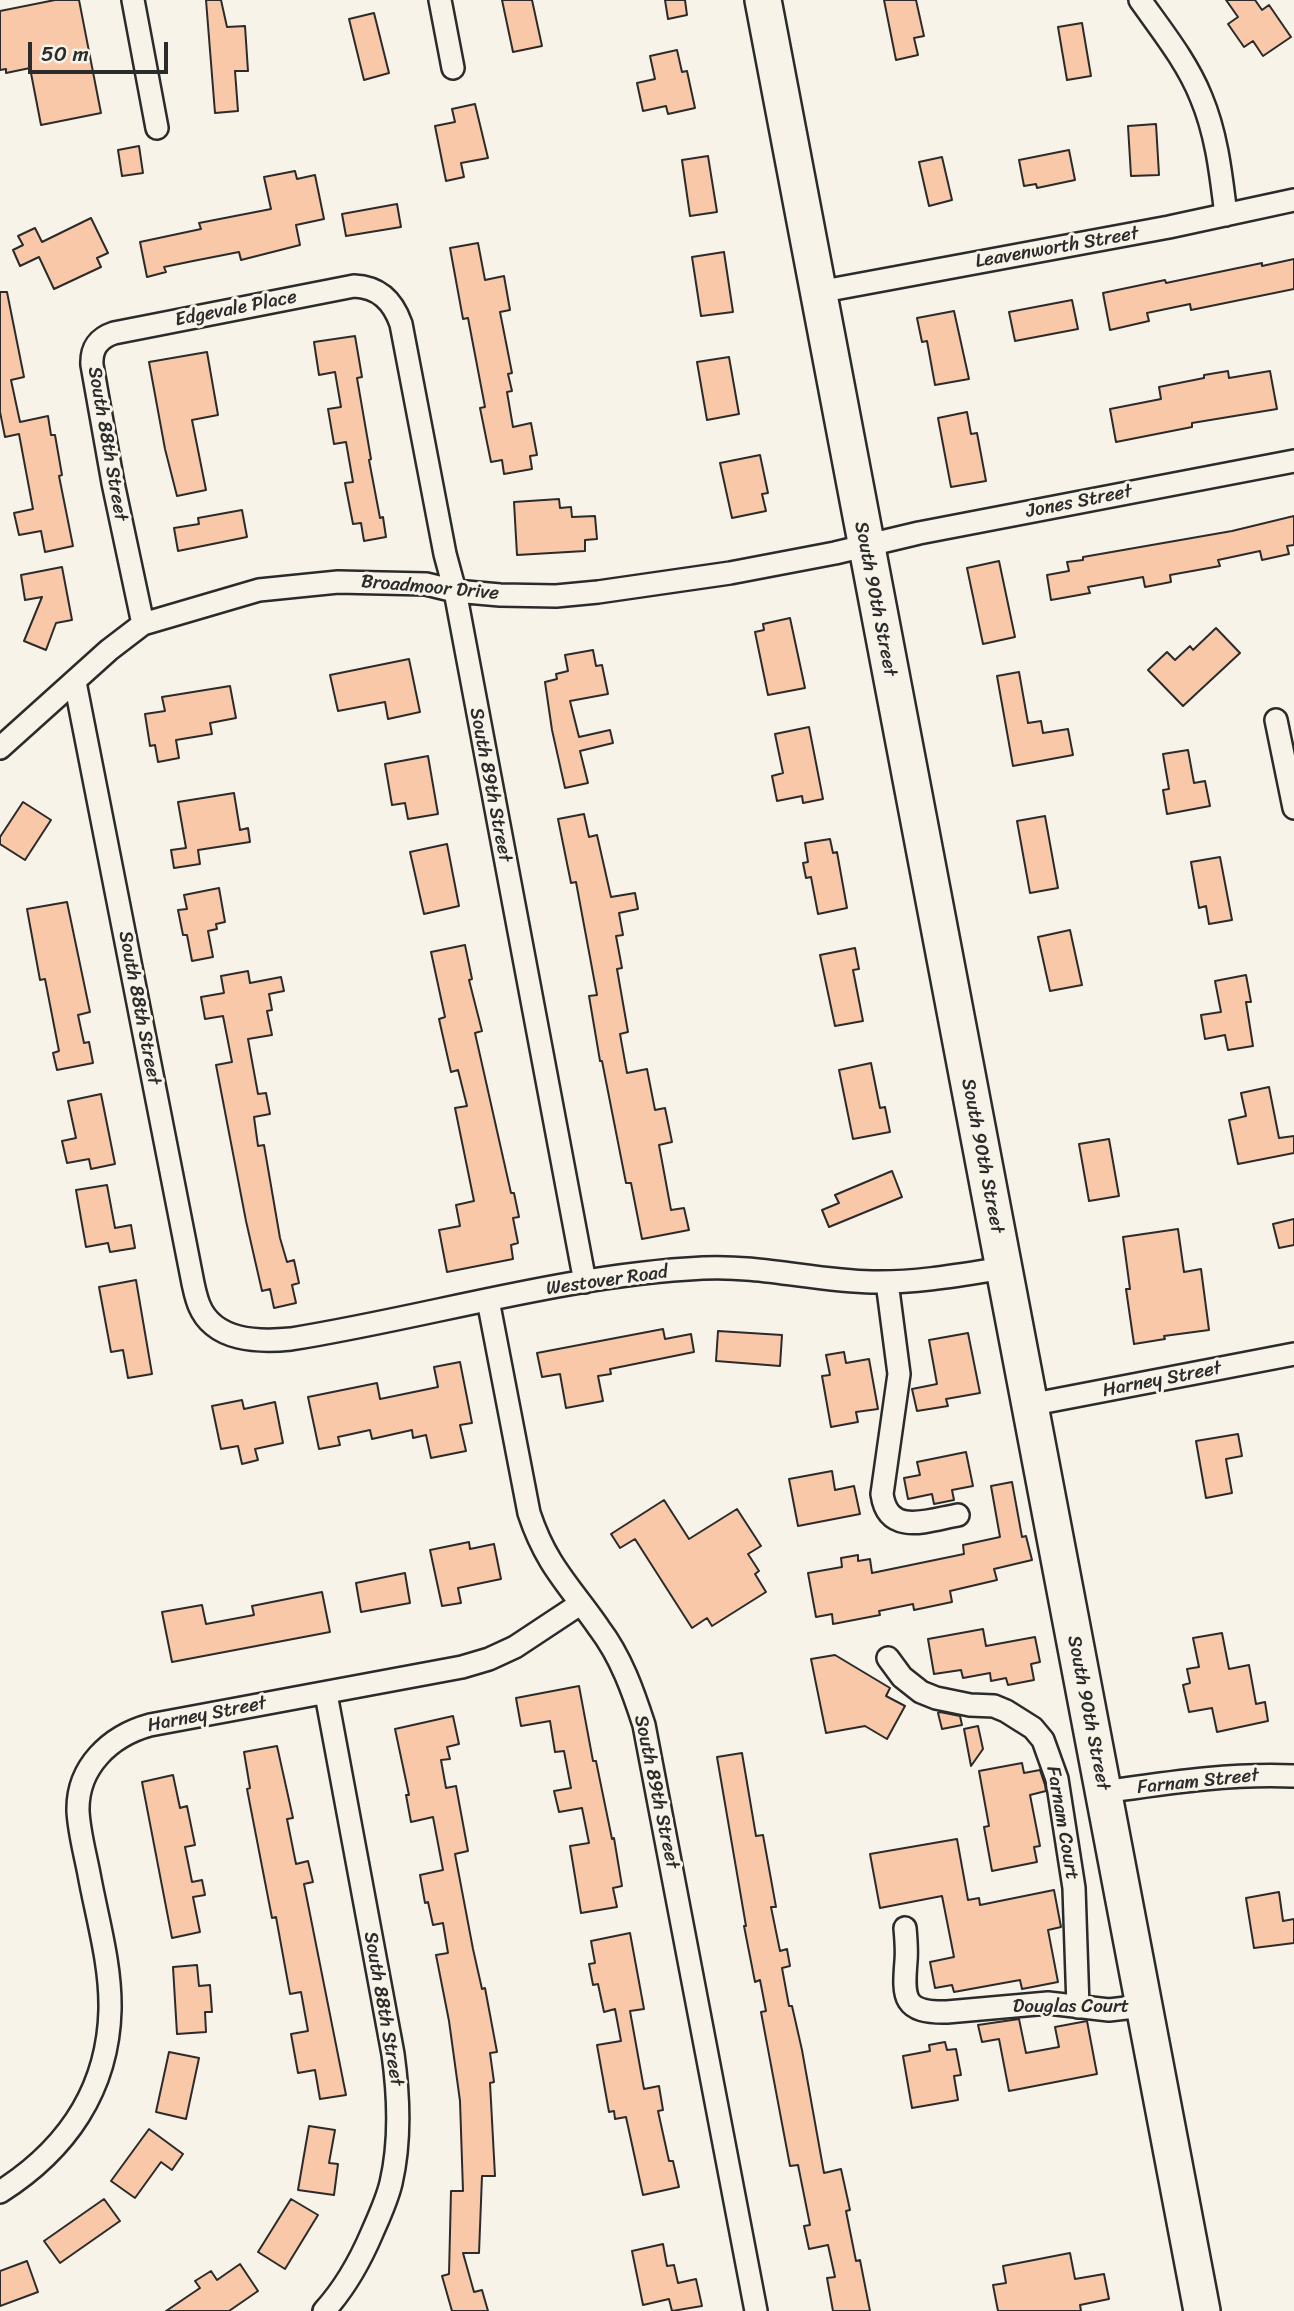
<!DOCTYPE html>
<html>
<head>
<meta charset="utf-8">
<style>
  body { margin:0 }
  #map { position:relative; width:1294px; height:2311px; overflow:hidden; background:#f7f3e8; font-family:Sriracha,sans-serif }
  canvas { display:block }
  .scale { position:absolute; left:28px; top:42px; width:140px; height:32px; box-sizing:border-box; border:4px solid #2b2b2b; border-top:0; padding-left:9px; font-size:21px; line-height:24px; white-space:nowrap; color:#2b2b2b; -webkit-text-stroke:5px #f7f3e8; paint-order:stroke }
</style>
</head>
<body>
<div id="map">
<canvas width="1294" height="2311"></canvas>
<div class="scale">50 m</div>
</div>
<script>
const g = document.querySelector('canvas').getContext('2d');
g.lineJoin = 'round';
function fillPath(path, color) { g.fillStyle = color; g.fill(path, 'evenodd'); }
function trace(path, color, width, dash) { g.strokeStyle = color; g.lineWidth = width; g.lineCap = dash ? 'butt' : 'round'; g.setLineDash(dash || []); g.stroke(path); }
function drawText(font, color, halo, rows, align = 'center') {
  g.font = font + ' Sriracha,sans-serif'; g.lineWidth = 6; g.setLineDash([]); g.textBaseline = 'middle'; g.strokeStyle = halo; g.fillStyle = color; for (const [text, x, y, turn = 0] of rows) {
    g.save(); g.translate(x, y); g.rotate((+turn || 0) * Math.PI / 180); g.textAlign = isNaN(turn) ? turn : align; if (halo) g.strokeText(text, 0, 0); g.fillText(text, 0, 0); g.restore();
  }
}
const building = new Path2D(`
  M55 0H79L101 113 41 125 30 68 6 73V69L0 70V11Z
  M206 0H221L227 27 245 26 248 71H235L238 111 215 113Z
  M502 0H532L542 46 513 52Z
  M665 0H685L687 15 668 19Z
  M884 0H916L924 36 914 38 918 55 896 60Z
  M1226 0H1255L1262 10 1269 5 1291 37 1263 56 1253 41 1244 47 1228 24 1238 17Z
  M374 13 389 73 364 80 349 19Z
  M1082 23 1091 76 1067 80 1058 27Z
  M677 50 682 72 687 71 695 108 668 114 666 106 643 111 637 83 655 79 650 56Z
  M475 104 488 158 461 163 464 177 446 181 435 126 455 122 452 109Z
  M1156 124 1159 175 1131 176 1128 126Z
  M139 146 143 173 122 176 118 150Z
  M1069 150 1075 180 1037 188 1036 184 1024 186 1019 160Z
  M708 156 717 212 690 216 682 160Z
  M942 157 952 200 929 206 919 162Z
  M295 171 297 179 315 175 324 219 296 225 300 245 241 260 239 252 193 261 164 267 166 272 147 277 140 242 201 229 199 223 271 209 264 177Z
  M397 204 401 227 346 236 342 214Z
  M91 218 108 253 97 258 101 267 54 289 39 257 20 266 13 250 23 245 18 236 35 228 42 242Z
  M478 243 485 280 504 276 510 310 500 312 512 373 508 374 512 391 507 392 513 427 531 423 537 455 530 456 532 469 504 474 502 460 491 462 480 408 485 407 468 318 463 319 450 248Z
  M724 252 733 312 701 316 692 257Z
  M1294 259V289L1191 310 1190 304 1147 313 1149 321 1110 330 1103 293 1165 280 1166 283 1262 263V266Z
  M0 292H7L24 377 11 380 20 422 48 416 51 435H55L62 475 59 476 73 546 45 552 41 531 19 535 14 513 33 509 19 434 5 437 0 412Z
  M1072 300 1078 329 1015 341 1009 312Z
  M954 311 969 379 935 385 927 341 922 342 917 318Z
  M355 336 362 377 357 378 371 459 369 460 380 518 383 517 386 537 364 541 361 523 353 524 345 483 353 482 346 442 334 444 328 409 341 407 335 372 319 375 314 342Z
  M207 352 218 415 192 420 206 490 177 496 165 449 149 362Z
  M729 357 739 414 707 420 697 362Z
  M1228 371 1229 378 1270 371 1277 409 1192 423V427L1116 442 1110 409 1161 399 1159 387 1204 378V375Z
  M967 412 971 434 977 433 986 481 951 487 938 418Z
  M760 455 768 493 762 494 766 511 732 518 720 463Z
  M559 499 560 508 571 507 572 517 595 516 597 539 585 540V551L517 555 514 502Z
  M242 510 247 537 178 551 174 528 199 524 198 518Z
  M1294 516V545L1287 546 1289 554 1262 560 1260 551 1218 560 1220 566 1170 575 1171 582 1145 587 1143 577 1088 587 1090 593 1051 600 1047 575 1069 571 1067 562 1083 560V557L1232 531Z
  M999 561 1015 637 983 644 967 568Z
  M62 567 72 620 56 623 46 650 24 641 42 597 25 600 21 575Z
  M790 618 805 688 768 695 755 632 764 630 763 624Z
  M1216 628 1240 653 1183 706 1148 670 1167 652 1175 660 1190 646 1193 650Z
  M593 650 596 666 602 665 608 694 570 701 579 737 610 730 613 743 580 751 588 783 565 788 552 730 545 682 557 679 556 674 568 671 565 655Z
  M409 659 420 712 388 719 385 702 338 711 330 675Z
  M1019 672 1028 723 1041 721 1043 733 1068 729 1073 755 1013 766 997 676Z
  M230 686 236 718 210 723 212 734 176 740 179 758 158 762 155 745 150 746 145 714 165 711 162 697Z
  M809 727 823 799 803 803 802 796 777 801 772 776 783 773 775 734Z
  M1188 750 1194 783 1205 781 1210 806 1167 814 1163 790 1169 789 1163 754Z
  M428 756 438 814 408 819 405 803 392 805 385 764Z
  M234 793 240 830 248 828 250 842 198 850 200 864 174 868 171 850 186 848 178 802Z
  M23 802 51 820 25 860 0 844V837Z
  M584 814 589 837 597 835 611 897 635 893 638 909 619 913 623 935 616 936 622 968 617 969 628 1032 620 1034 627 1073 647 1069 655 1110 665 1108 672 1142 659 1145 671 1210 684 1208 689 1230 642 1239 631 1183H626L602 1061H600L589 996 597 995 576 882 571 883 558 819Z
  M1045 816 1058 888 1030 893 1017 821Z
  M830 839 833 853 837 852 847 908 818 914 811 877 806 878 803 863 808 862 805 843Z
  M447 844 459 906 424 914 410 852Z
  M1220 857 1232 920 1209 924 1206 906 1199 908 1191 862Z
  M219 888 225 922 216 924 217 929 208 931 213 957 192 961 187 935H183L178 910 187 909 184 895Z
  M67 902 90 1012 78 1015 84 1043 89 1042 93 1063 57 1070 53 1053 59 1051 45 979 40 980 27 909Z
  M1070 930 1082 985 1050 991 1038 937Z
  M465 945 472 979 469 980 482 1031 475 1033 511 1193H514L519 1217 513 1218 518 1243 511 1245 513 1259 447 1272 439 1230 460 1226 456 1205 474 1201 455 1108 467 1106 458 1070 451 1072 439 1019 445 1017 431 952Z
  M855 948 859 969 853 970 863 1021 835 1026 820 955Z
  M248 971 250 983 281 977 284 991 269 994 272 1010 267 1011 272 1035 248 1039 258 1094 266 1093 270 1114 254 1117 258 1146 264 1145 280 1238 287 1262 294 1260 299 1283 292 1285 296 1303 274 1308 270 1289 262 1291 246 1221 216 1065 232 1062 223 1016 205 1019 201 997 224 993 221 976Z
  M1246 975 1251 1002H1246L1253 1046 1228 1050 1225 1035 1205 1039 1201 1015 1221 1012 1215 981Z
  M871 1063 880 1108 885 1107 890 1132 853 1139 839 1070Z
  M1269 1087 1279 1138 1294 1136V1153L1238 1164 1229 1120 1246 1116 1241 1093Z
  M101 1094 115 1164 91 1169 89 1159 67 1163 62 1141 76 1138 68 1101Z
  M1109 1139 1119 1196 1089 1201 1079 1144Z
  M892 1171 902 1197 829 1227 822 1210 839 1203 835 1195Z
  M107 1185 115 1228 131 1225 135 1248 110 1252 108 1243 86 1247 76 1190Z
  M1294 1219V1245L1279 1248 1273 1224Z
  M1178 1229 1184 1272 1201 1269 1209 1330 1164 1336 1165 1339 1134 1344 1126 1289H1130L1123 1237Z
  M136 1280 152 1374 128 1378 123 1350 111 1352 99 1287Z
  M663 1329 665 1339 691 1334 694 1352 610 1369 611 1374 598 1376 603 1401 566 1408 560 1374 542 1377 537 1353Z
  M718 1331 782 1335 780 1366 716 1361Z
  M968 1333 980 1393 946 1399 948 1406 917 1411 912 1389 937 1384 929 1340Z
  M844 1352 846 1363 869 1359 878 1409 856 1412 858 1422 831 1427 822 1376 830 1375 826 1355Z
  M460 1362 472 1423 460 1425 466 1451 431 1458 426 1435 413 1438 412 1430 372 1439 370 1430 338 1437 340 1445 319 1449 308 1397 377 1383 380 1399 438 1387 434 1367Z
  M242 1400 244 1409 275 1402 283 1443 255 1449 258 1460 242 1464 238 1446 221 1449 212 1406Z
  M1238 1434 1242 1456 1226 1459 1232 1493 1206 1498 1196 1441Z
  M966 1452 973 1486 952 1490 954 1500 934 1504 932 1494 908 1499 904 1478 920 1475 917 1462Z
  M832 1471 835 1490 854 1486 860 1514 798 1526 789 1479Z
  M1012 1482 1022 1537 1026 1536 1032 1560 994 1569 997 1580 950 1591 952 1602 914 1610 913 1604 879 1611 880 1615 833 1624 832 1614 816 1617 808 1573 842 1567 841 1558 858 1555V1561L870 1559 872 1573 964 1554 963 1545 1000 1537 991 1486Z
  M664 1500 689 1539 737 1509 761 1546 748 1554 759 1571 755 1574 766 1592 712 1626 707 1618 692 1628 635 1539 620 1548 611 1534Z
  M469 1542 470 1549 494 1544 501 1579 458 1588 461 1603 442 1606 430 1550Z
  M405 1573 410 1603 361 1612 356 1583Z
  M322 1592 330 1632 172 1662 162 1612 202 1605 206 1624 254 1615 252 1606Z
  M983 1629 986 1646 1035 1637 1040 1662 1031 1664 1034 1680 1008 1685 1006 1678 991 1681 990 1673 963 1678 961 1670 934 1674 928 1639Z
  M1222 1633 1229 1669 1249 1665 1256 1704 1265 1702 1268 1721 1217 1732 1212 1708 1189 1712 1183 1685 1190 1683 1187 1669 1199 1667 1193 1638Z
  M835 1655 890 1688 886 1696 905 1706 887 1739 865 1726 826 1733 811 1659Z
  M579 1686 593 1761H596L612 1839 614 1838 622 1886 613 1888 617 1907 581 1913 570 1846 589 1843 582 1808 559 1812 554 1791 571 1788 564 1751 555 1752 550 1721 521 1726 516 1698Z
  M940 1712 960 1716 962 1725 942 1729 938 1713Z
  M453 1716 459 1744 447 1747 450 1759 441 1760 446 1788 456 1786 468 1851 455 1854 473 1949 482 1989 485 1988 497 2052 490 2053 494 2082 490 2083 495 2176H482L479 2253H463L474 2292 482 2290 488 2311H452L442 2276 449 2274 451 2191H463L460 2101 449 2021 436 1955 448 1953 443 1923 433 1925 428 1902 425 1903 420 1875 443 1870 433 1817 411 1822 406 1795H409L395 1729Z
  M978 1726 983 1749 971 1766 964 1729Z
  M277 1746 293 1818 287 1819 296 1864 308 1861 313 1882 304 1884 346 2095 320 2099 315 2070 298 2073 291 2034 308 2031 301 1992 290 1994 276 1917 272 1918 247 1789 250 1788 244 1752Z
  M742 1753 756 1836 763 1835 776 1907H771L780 1951 787 1949 790 1966 782 1968 789 2006H792L802 2050 824 2173 841 2169 850 2210 846 2211 856 2261 860 2260 870 2311H833L827 2278 835 2277 828 2245 809 2249 804 2226 810 2225 798 2165 790 2166 761 2012 766 2011 760 1980 755 1982 744 1926H746L717 1757Z
  M1022 1763 1024 1773 1040 1770 1045 1785 1046 1791 1030 1795 1040 1846 1034 1847 1037 1862 992 1871 984 1827 989 1826 979 1771Z
  M173 1775 180 1808 187 1806 195 1845 185 1847 192 1882 202 1880 205 1895 193 1897 200 1932 172 1938 142 1782Z
  M957 1839 968 1900 979 1898 980 1905 1054 1890 1061 1927 1048 1930 1058 1982 1022 1989 1020 1980 954 1992 952 1985 935 1988 930 1962 954 1957 942 1896 880 1908 870 1854Z
  M1279 1892 1283 1921 1294 1919V1943L1254 1948 1246 1898Z
  M630 1933 644 2009 630 2011 644 2089 659 2086 663 2110 658 2111 669 2161H673L679 2187 643 2195 626 2117 615 2119 614 2111 609 2112 597 2045 621 2041 615 2009 604 2012 598 1984 593 1985 589 1964 595 1963 591 1941Z
  M197 1965 199 1986 210 1985 212 2012H205L206 2032 177 2034 173 1967Z
  M1019 2019 1026 2053 1059 2047 1055 2027 1087 2021 1097 2074 1009 2091 999 2039 982 2042 978 2025Z
  M945 2042 947 2050 956 2049 961 2075 954 2076 958 2100 912 2108 903 2056 930 2051 929 2045Z
  M169 2052 199 2058 186 2119 156 2112Z
  M309 2126 335 2130 329 2163 338 2164 334 2195 298 2190Z
  M149 2129 183 2154 172 2170 161 2162 135 2198 111 2181Z
  M104 2199 120 2221 60 2263 44 2241Z
  M291 2199 318 2215 285 2269 258 2252Z
  M663 2244 667 2266 674 2265 678 2283 696 2279 702 2306 672 2311 669 2299 643 2305 632 2251Z
  M1070 2253 1075 2279 1104 2274 1109 2299 1080 2305 1081 2311H998L993 2285 1006 2283 1003 2266Z
  M27 2261 38 2292 0 2306V2271Z
  M240 2264 258 2291 229 2311H166L200 2288 195 2281 211 2271 217 2280Z`);
fillPath(building, '#f9c8a8');
trace(building, '#2b2b2b', 2);
const street = new Path2D(`
  M133 0 157 128
  M440 0 453 68
  M1140 0C1162 31 1187 62 1201 97 1217 135 1221 175 1226 215
  M818 292 1169 227 1294 200
  M143 624 113 483 92 365C91 348 99 338 114 333L354 286C379 287 393 301 401 324L445 554 455 591 585 1282
  M75 682 191 1273C193 1284 195 1295 199 1305 214 1342 259 1342 291 1339 428 1317 564 1275 703 1268 760 1265 816 1281 872 1282 916 1283 960 1275 1004 1268
  M1276 720 1294 808
  M0 748 109 650 143 624 259 590 338 582 426 584 455 591 500 595 556 596 598 592 730 573 835 553 919 533 1294 461
  M887 1282 899 1374 882 1494C888 1537 929 1520 958 1515
  M488 1300 529 1513C546 1565 569 1585 599 1628 621 1657 633 1691 644 1725L756 2311
  M1029 1405 1294 1354
  M888 1658 902 1677 921 1692 936 1698 970 1705 994 1706 1006 1711 1033 1728 1043 1740 1057 1779 1074 1888 1078 2007
  M1103 1792C1167 1783 1229 1773 1294 1776
  M905 1928C906 1939 907 1950 906 1961 903 1998 903 2013 947 2012L1048 2003 1109 2010 1143 2006
  M0 2192C66 2150 108 2090 110 2010 111 1964 97 1918 89 1874 85 1853 79 1832 78 1811 77 1767 110 1736 150 1725L462 1667 489 1659 515 1647 580 1604
  M324 2311C345 2288 360 2261 372 2233 379 2217 387 2200 391 2183 401 2140 399 2097 393 2054L326 1694`);
const primary = new Path2D(`
  M763 0 1202 2311`);
trace(street, '#2b2b2b', 26);
trace(primary, '#2b2b2b', 40);
trace(street, '#f7f3e8', 21);
trace(primary, '#f7f3e8', 35);
drawText('19px', '#2b2b2b', '#f7f3e8', [
  ["Leavenworth Street",1057,248,-10],
  ["Edgevale Place",236,309,-11],
  ["South 88th Street",107,444,80],
  ["Jones Street",1079,502,-11],
  ["Broadmoor Drive",430,588,5],
  ["South 90th Street",875,599,79],
  ["South 89th Street",490,785,79],
  ["South 88th Street",139,1008,79],
  ["South 90th Street",982,1156,79],
  ["Westover Road",607,1281,-8],
  ["Harney Street",1162,1380,-11],
  ["South 90th Street",1088,1713,79],
  ["Harney Street",207,1715,-11],
  ["Farnam Street",1198,1782,-6],
  ["South 89th Street",656,1792,78],
  ["Farnam Court",1062,1823,80],
  ["Douglas Court",1071,2007],
  ["South 88th Street",383,2009,80]
]);
</script>
</body>
</html>
